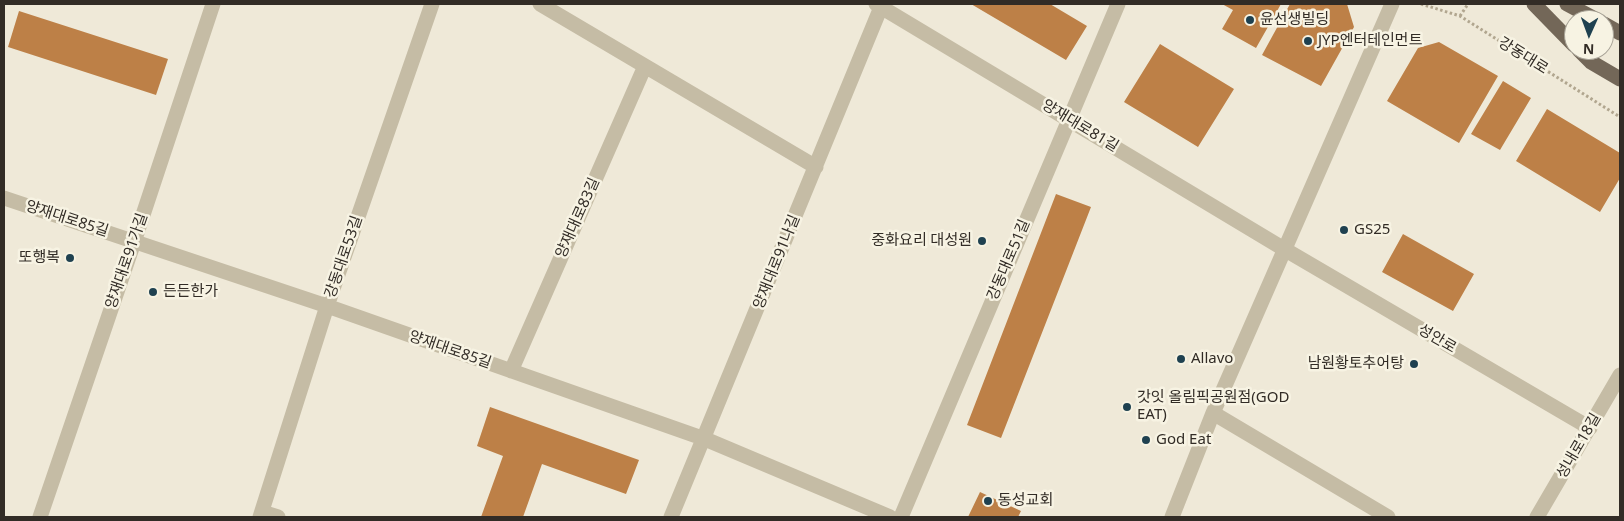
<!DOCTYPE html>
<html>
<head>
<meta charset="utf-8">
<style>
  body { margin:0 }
  #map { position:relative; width:1624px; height:521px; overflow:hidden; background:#efe9d8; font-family:"Noto Sans",sans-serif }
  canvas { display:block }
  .frame { position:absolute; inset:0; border:5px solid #322c26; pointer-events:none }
  .north { position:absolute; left:1564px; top:10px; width:50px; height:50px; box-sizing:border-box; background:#f7f3e3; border:1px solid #a8a397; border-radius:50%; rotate:182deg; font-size:14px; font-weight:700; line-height:20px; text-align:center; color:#322c26 }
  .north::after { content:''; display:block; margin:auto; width:18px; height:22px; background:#1f4150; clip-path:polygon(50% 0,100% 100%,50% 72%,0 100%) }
</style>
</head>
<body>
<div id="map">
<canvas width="1624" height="521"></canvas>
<div class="frame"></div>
<div class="north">N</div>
</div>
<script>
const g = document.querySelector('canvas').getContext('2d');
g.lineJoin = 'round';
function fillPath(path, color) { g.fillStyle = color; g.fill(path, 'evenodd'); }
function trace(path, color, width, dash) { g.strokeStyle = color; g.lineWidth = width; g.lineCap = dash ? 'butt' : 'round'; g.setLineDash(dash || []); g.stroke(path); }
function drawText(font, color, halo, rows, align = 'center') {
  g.font = font + ' "Noto Sans","Noto Sans KR",sans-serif'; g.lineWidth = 5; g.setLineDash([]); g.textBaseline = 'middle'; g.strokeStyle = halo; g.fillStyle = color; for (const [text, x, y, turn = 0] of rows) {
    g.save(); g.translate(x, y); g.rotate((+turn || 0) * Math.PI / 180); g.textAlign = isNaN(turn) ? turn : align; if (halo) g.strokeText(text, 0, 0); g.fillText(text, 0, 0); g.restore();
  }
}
fillPath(new Path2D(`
  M971 4H1050L1087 26 1066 60Z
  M1222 4H1281L1256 48 1222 29 1233 10Z
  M1290 4H1347L1354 27 1321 86 1262 55Z
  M19 11 168 59 156 95 8 47Z
  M1439 42 1498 76 1459 143 1387 101 1418 48Z
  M1160 44 1234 89 1198 147 1124 102Z
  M1503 81 1531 98 1500 150 1471 134Z
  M1547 109 1620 153V178L1600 212 1516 161Z
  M1056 194 1091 207 1001 438 967 425Z
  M1403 234 1474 274 1453 311 1382 272Z
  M490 407 639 460 626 494 542 464 523 517H481L503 456 477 446Z
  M980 492 1021 511 1018 517H968Z`), '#bd8047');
trace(new Path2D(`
  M1421 4 1460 16 1620 117
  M1460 16 1468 4`), '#b1a68f', 3, [2.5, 2.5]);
trace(new Path2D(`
  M540 4 816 167
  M876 4 1284 249 1590 428
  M4 198 327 306 705 439 890 517
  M511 371 645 66
  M1213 413 1388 517
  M262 512 278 517
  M40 517 134 242 213 4
  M260 517 327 306 432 4
  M671 517 881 7
  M901 517 1118 4
  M1172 517 1213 413 1392 4
  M1537 517 1620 375`), '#c5bca5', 15);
trace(new Path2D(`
  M1534 4 1574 45
  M1567 4 1597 20
  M1604 24 1620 33
  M1579 50 1591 62 1620 79`), '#736758', 15);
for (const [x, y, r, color] of [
  [1250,20,5,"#1f4150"],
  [1308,41,5,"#1f4150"],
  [1344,230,5,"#1f4150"],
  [982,241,5,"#1f4150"],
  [70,258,5,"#1f4150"],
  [153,292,5,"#1f4150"],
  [1181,359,5,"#1f4150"],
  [1414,364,5,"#1f4150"],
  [1127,407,5,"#1f4150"],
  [1146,440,5,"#1f4150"],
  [988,501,5,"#1f4150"]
]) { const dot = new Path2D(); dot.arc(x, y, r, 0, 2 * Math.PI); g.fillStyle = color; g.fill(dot); trace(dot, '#f7f3e3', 2); }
drawText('15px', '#322c26', '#f7f3e3', [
  ["윤선생빌딩",1260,20],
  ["JYP엔터테인먼트",1318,41],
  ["GS25",1354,230],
  ["중화요리 대성원",972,241,"right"],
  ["또행복",60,258,"right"],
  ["든든한가",163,292],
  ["Allavo",1191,359],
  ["남원황토추어탕",1404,364,"right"],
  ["갓잇 올림픽공원점(GOD",1137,398],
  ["EAT)",1137,415],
  ["God Eat",1156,440],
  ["동성교회",998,501]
], 'left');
drawText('15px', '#322c26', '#f7f3e3', [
  ["강동대로",1523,56,32],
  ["양재대로81길",1080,126,31],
  ["양재대로83길",578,218,-66],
  ["양재대로85길",67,219,18],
  ["강동대로53길",344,257,-71],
  ["강동대로51길",1009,260,-67],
  ["양재대로91가길",127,261,-71],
  ["양재대로91나길",777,262,-68],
  ["성안로",1437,339,30],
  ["양재대로85길",450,350,19],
  ["성내로18길",1579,446,-60]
]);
</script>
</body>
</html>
